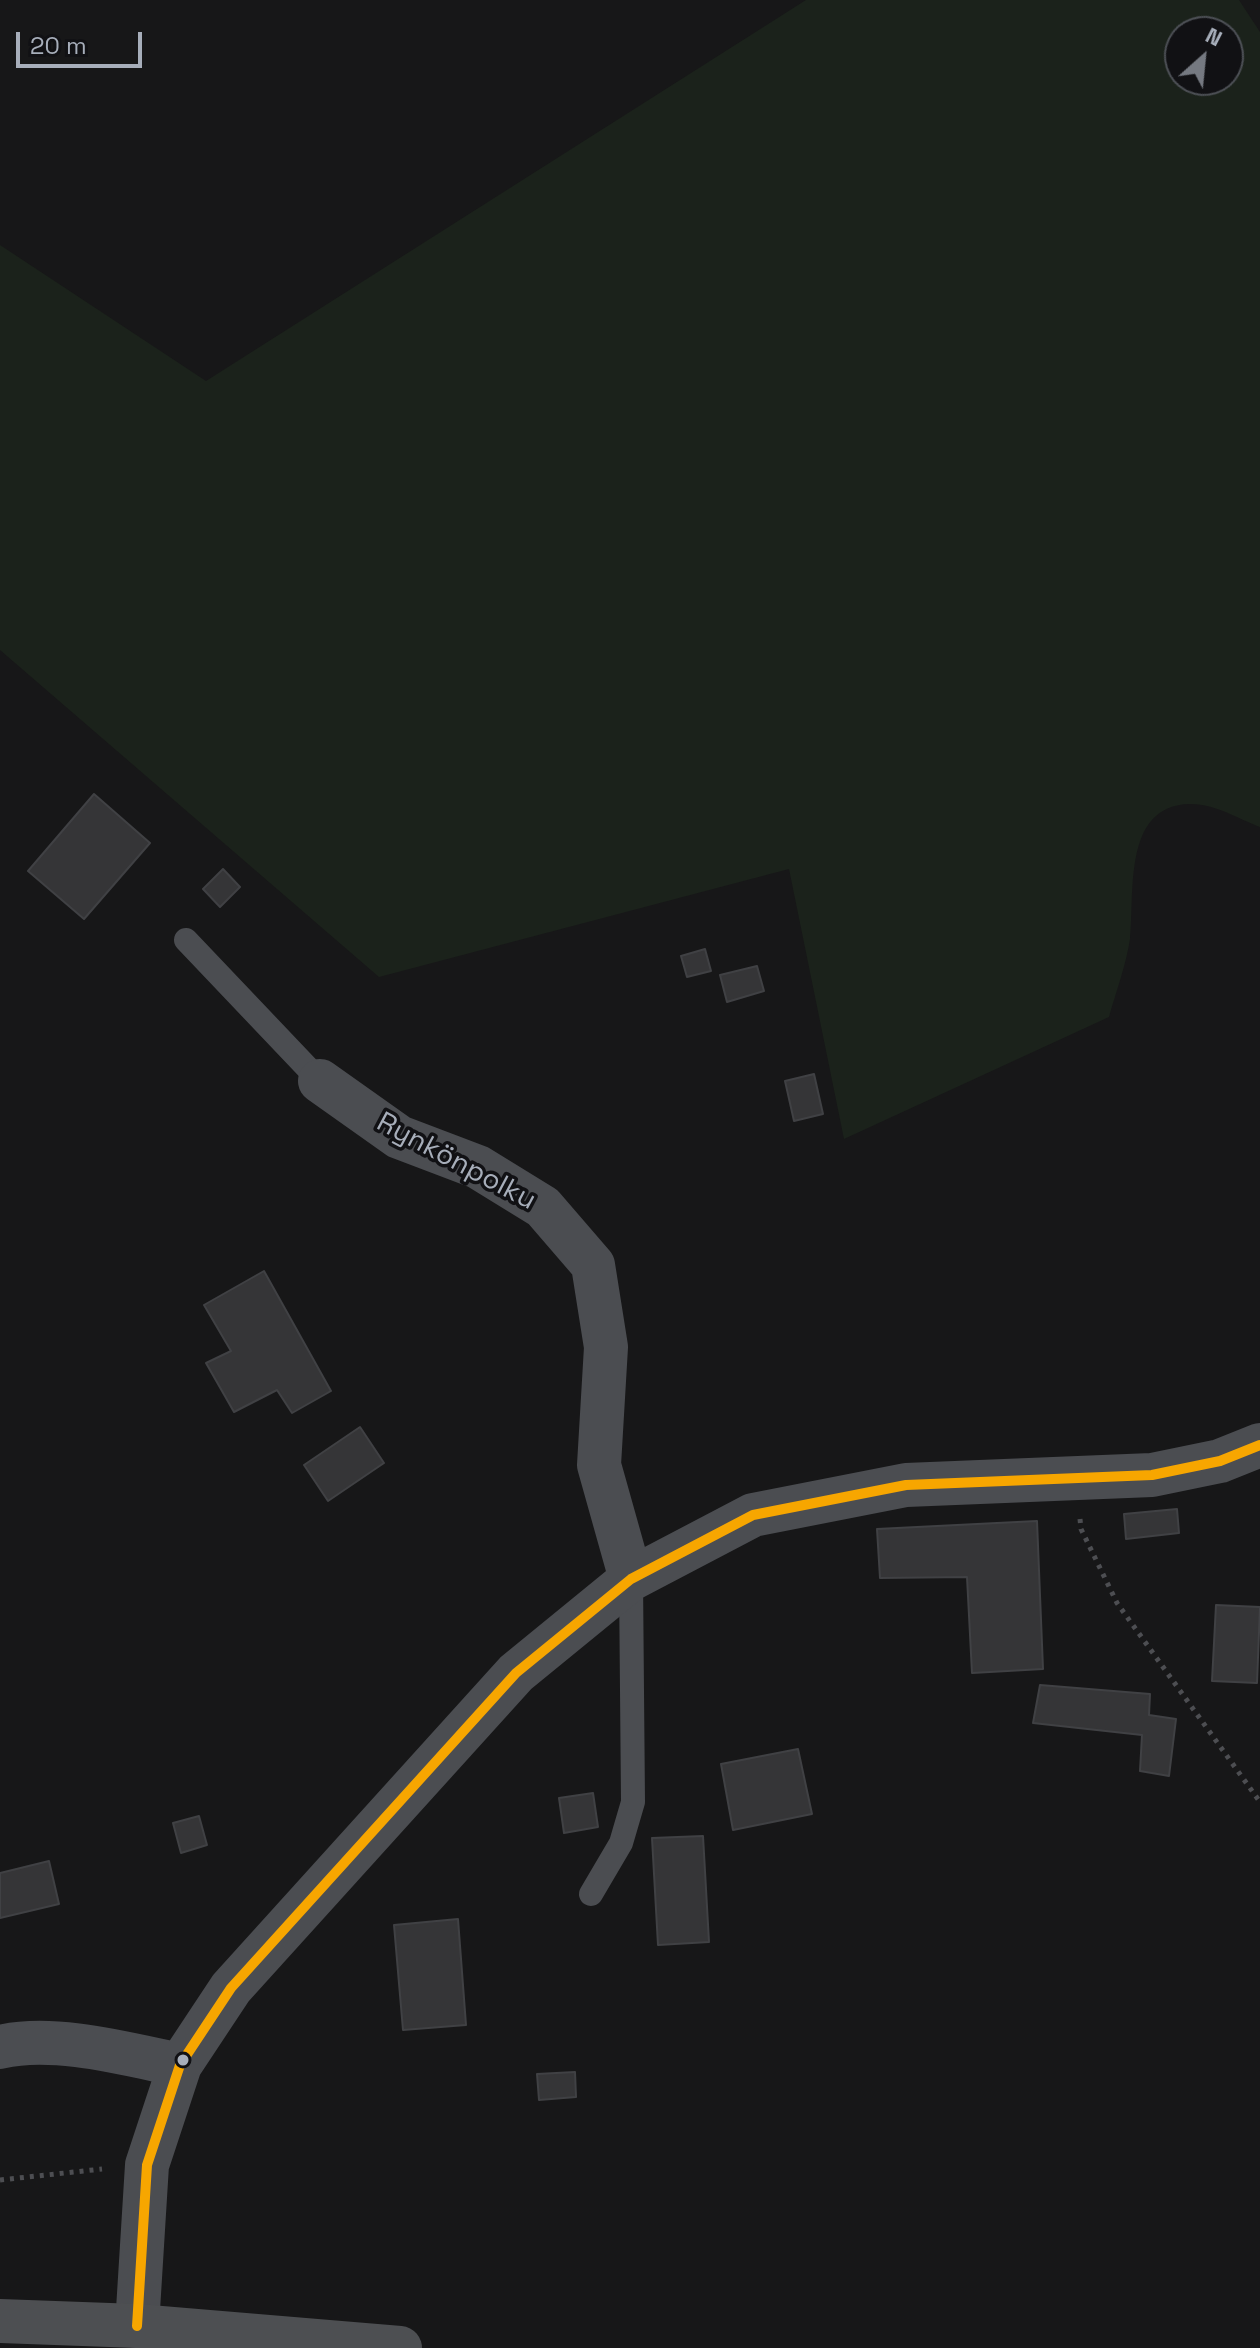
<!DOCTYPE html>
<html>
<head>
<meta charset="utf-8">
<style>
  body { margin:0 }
  #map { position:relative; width:1260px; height:2348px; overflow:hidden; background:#171718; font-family:"Space Grotesk",sans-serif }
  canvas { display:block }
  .north { position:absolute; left:1164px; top:16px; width:80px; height:80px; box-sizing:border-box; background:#111114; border:2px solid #4d5056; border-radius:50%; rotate:27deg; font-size:22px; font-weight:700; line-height:32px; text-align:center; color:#a7aeba }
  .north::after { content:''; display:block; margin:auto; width:28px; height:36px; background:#757981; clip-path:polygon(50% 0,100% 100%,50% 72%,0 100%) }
  .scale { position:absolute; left:16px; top:32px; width:126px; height:36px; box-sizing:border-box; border:4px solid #a7aeba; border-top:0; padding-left:10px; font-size:24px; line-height:28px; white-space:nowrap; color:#a7aeba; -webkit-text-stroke:6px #111114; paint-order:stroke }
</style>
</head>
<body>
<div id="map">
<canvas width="1260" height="2348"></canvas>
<div class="north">N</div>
<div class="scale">20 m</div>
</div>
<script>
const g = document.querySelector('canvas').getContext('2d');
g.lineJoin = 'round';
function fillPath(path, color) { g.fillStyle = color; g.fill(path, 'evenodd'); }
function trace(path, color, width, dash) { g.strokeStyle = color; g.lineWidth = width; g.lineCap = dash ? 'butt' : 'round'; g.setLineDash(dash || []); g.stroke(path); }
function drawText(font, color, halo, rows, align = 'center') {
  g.font = font + ' "Space Grotesk",sans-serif'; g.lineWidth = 7; g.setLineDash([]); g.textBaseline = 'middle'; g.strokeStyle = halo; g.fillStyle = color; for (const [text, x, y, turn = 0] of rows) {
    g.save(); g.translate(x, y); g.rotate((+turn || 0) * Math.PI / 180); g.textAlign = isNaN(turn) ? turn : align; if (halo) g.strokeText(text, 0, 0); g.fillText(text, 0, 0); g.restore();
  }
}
fillPath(new Path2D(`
  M806 0H1239L1260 32V827C1239 819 1213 803 1190 804 1122 805 1135 894 1130 939 1126 965 1116 992 1109 1017L844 1139 789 869 379 977 0 650V245L206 381ZM1228 32V80H1180V32Z`), '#1b221b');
const building = new Path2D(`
  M94 794 150 843 84 919 28 871Z
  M223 869 240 887 220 907 203 889Z
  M705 949 711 971 687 977 681 956Z
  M757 966 764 991 727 1002 720 975Z
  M814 1074 823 1114 794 1121 785 1081Z
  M264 1271 331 1391 292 1413 277 1390 234 1412 206 1363 231 1351 204 1305Z
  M360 1427 384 1463 328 1501 304 1465Z
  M1177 1509 1179 1533 1126 1539 1124 1514Z
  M1037 1521 1043 1669 972 1673 967 1577 880 1578 877 1529Z
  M1216 1605 1260 1607 1257 1683 1212 1681Z
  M1040 1685 1150 1694 1149 1715 1176 1719 1169 1776 1140 1771 1142 1735 1033 1723Z
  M798 1749 812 1814 733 1830 721 1764Z
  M593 1793 598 1827 564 1833 559 1798Z
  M199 1816 207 1845 181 1853 173 1823Z
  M703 1836 709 1942 658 1945 652 1838Z
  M49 1861 59 1904 0 1918V1873Z
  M458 1919 466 2025 403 2030 394 1925Z
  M575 2072 576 2097 539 2100 537 2074Z`);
fillPath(building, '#353537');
trace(building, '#404144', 2);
trace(new Path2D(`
  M1080 1519 1081 1529 1117 1603 1260 1802
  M0 2180 102 2169`), '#4d4e52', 5, [4, 6]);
trace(new Path2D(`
  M186 940 320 1081
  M591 1894 621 1843 633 1802 631 1579`), '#4b4d51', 24);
trace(new Path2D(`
  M320 1081 399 1137 478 1167 543 1207 593 1265 606 1347 599 1465 631 1579
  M0 2047C53 2034 127 2054 180 2065
  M137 2326 147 2165 180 2065 231 1988 516 1673 631 1579 753 1515 906 1485 1152 1475 1220 1461 1260 1445`), '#4b4d51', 44);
trace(new Path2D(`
  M0 2321 137 2326 400 2348`), '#4d4f52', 44);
trace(new Path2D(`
  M137 2326 147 2165 180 2065 231 1988 516 1673 631 1579 753 1515 906 1485 1152 1475 1220 1461 1260 1445`), '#f7a600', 10);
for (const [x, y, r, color] of [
  [183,2060,7,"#a7aeba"]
]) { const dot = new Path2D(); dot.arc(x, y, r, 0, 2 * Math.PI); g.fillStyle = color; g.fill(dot); trace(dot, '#111114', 3); }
drawText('28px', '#a7aeba', '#111114', [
  ["Rynkönpolku",456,1162,28]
]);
</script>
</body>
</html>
